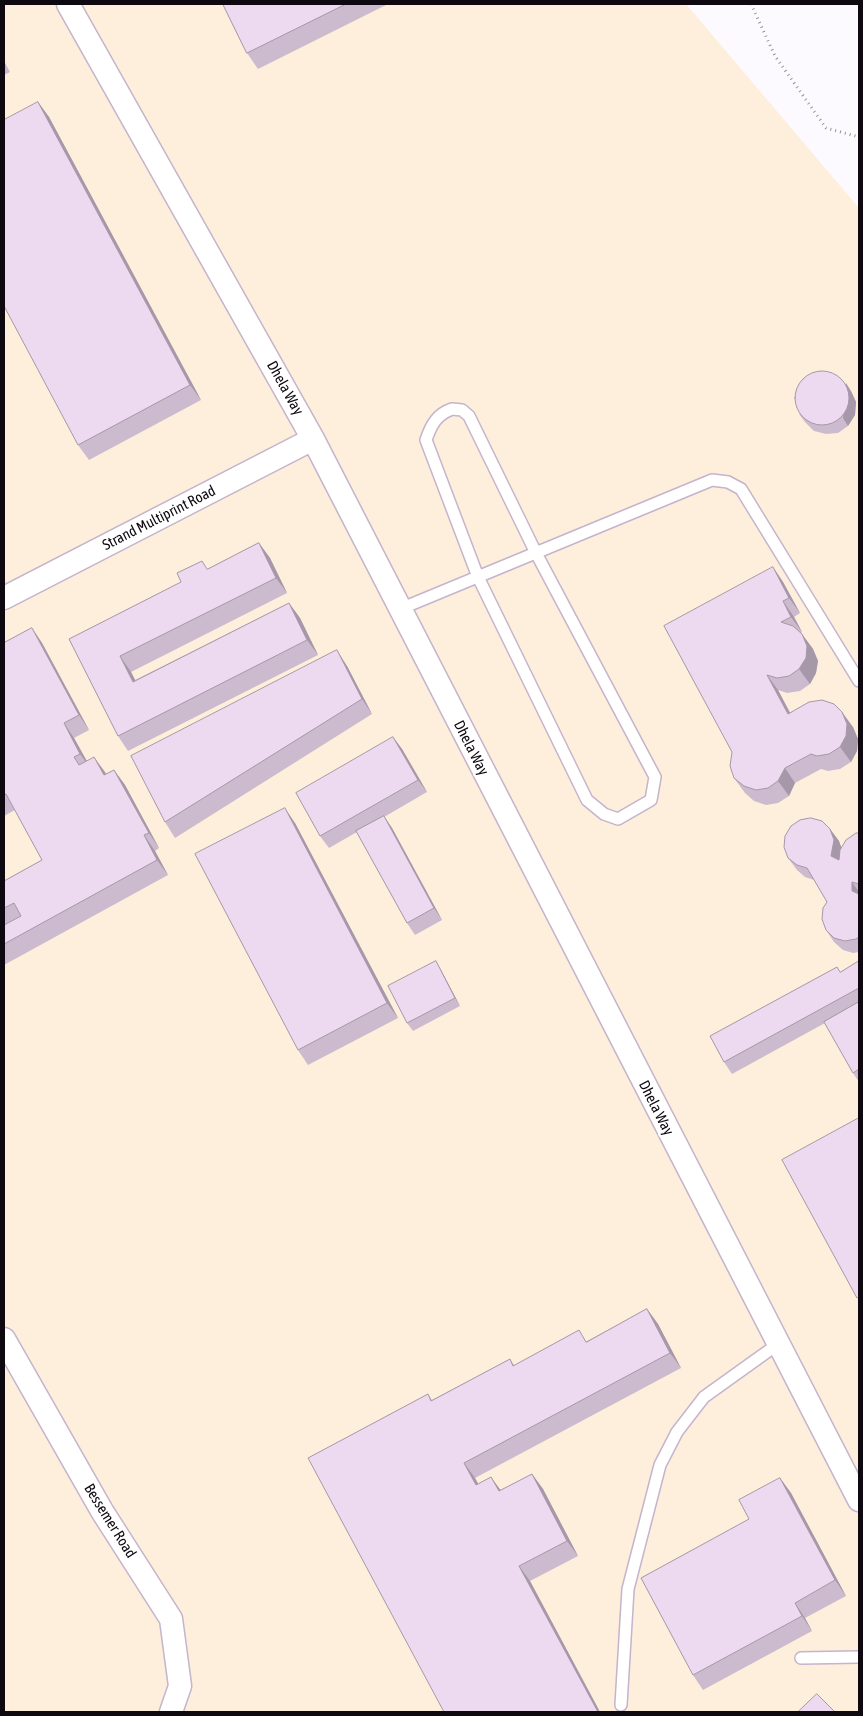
<!DOCTYPE html>
<html>
<head>
<meta charset="utf-8">
<style>
  body { margin:0 }
  #map { position:relative; width:863px; height:1716px; overflow:hidden; background:#fdfaff; font-family:"Asap Condensed",sans-serif }
  canvas { display:block }
  .frame { position:absolute; inset:0; border:5px solid #0e0911; pointer-events:none }
</style>
</head>
<body>
<div id="map">
<canvas width="863" height="1716"></canvas>
<div class="frame"></div>
</div>
<script>
const g = document.querySelector('canvas').getContext('2d');
g.lineJoin = 'round';
function fillPath(path, color) { g.fillStyle = color; g.fill(path, 'evenodd'); }
function trace(path, color, width, dash) { g.strokeStyle = color; g.lineWidth = width; g.lineCap = dash ? 'butt' : 'round'; g.setLineDash(dash || []); g.stroke(path); }
function drawText(font, color, halo, rows, align = 'center') {
  g.font = font + ' "Asap Condensed",sans-serif'; g.lineWidth = 5; g.setLineDash([]); g.textBaseline = 'middle'; g.strokeStyle = halo; g.fillStyle = color; for (const [text, x, y, turn = 0] of rows) {
    g.save(); g.translate(x, y); g.rotate((+turn || 0) * Math.PI / 180); g.textAlign = isNaN(turn) ? turn : align; if (halo) g.strokeText(text, 0, 0); g.fillText(text, 0, 0); g.restore();
  }
}
fillPath(new Path2D(`
  M4 4H686L859 208V1712H4Z`), '#feefdc');
const lane = new Path2D(`
  M452 409 462 410 469 416 536 553 655 777 651 800 618 819 604 814 587 800 478 577 426 440C431 425 437 414 452 409Z
  M400 609 712 480 728 482 741 489 859 681
  M801 1658 859 1657
  M621 1705 628 1589 660 1465 677 1432 704 1397 778 1344`);
const street = new Path2D(`
  M68 4 313 439 859 1500
  M4 598 313 439
  M4 1339 102 1511 171 1619 180 1686 171 1712`);
trace(lane, '#c4b4cc', 14);
trace(street, '#c4b4cc', 25);
trace(new Path2D(`
  M751 4 775 56 826 128 859 137`), '#97939a', 3, [1, 4]);
trace(lane, '#fff', 11);
trace(street, '#fff', 22);
fillPath(new Path2D(`
  M223 4H386V5L258 69 247 53Z
  M4 61 10 72 4 75Z
  M38 102 49 117 201 400 89 460 78 445Z
  M851 391 856 402 855 415 848 426 838 433 826 434 814 431 805 422 799 414Z
  M259 543 270 558 287 593 131 672 135 680 289 603 300 618 318 655 128 751 118 736 69 639Z
  M773 567 783 582 800 613 794 617 802 632 801 633 813 649 818 661 816 673 810 684 800 691 787 693 778 690 790 712 853 727 858 739 857 751 851 762 840 769 828 771 821 769 795 783 789 796 778 803 766 805 754 801 745 793 734 778Z
  M32 628 42 643 89 730 74 738 87 761 106 774 114 770 125 785 159 848 155 851 168 875 4 965V881L42 860 15 810 4 816V643Z
  M347 666 372 714 175 838 165 822Z
  M393 737 402 749 427 792 384 817 392 828 442 920 415 935 407 923 357 832 329 848 320 836Z
  M295 823 398 1018 308 1065 298 1050Z
  M830 829 839 841 841 848 859 833V952L853 953 843 950 834 942 826 930 827 902 814 880 805 877 797 870 788 858Z
  M859 961V1082L853 1073 825 1023 732 1074 724 1062 840 972Z
  M441 970 460 1006 413 1031 407 1023Z
  M647 1309 658 1324 681 1368 475 1478 478 1484 501 1490 532 1474 543 1489 578 1556 530 1581 600 1712H444L428 1394 432 1400 510 1359 514 1365 587 1341Z
  M780 1478 791 1493 846 1596 805 1618 812 1631 703 1690 693 1675 749 1519Z`), '#ccbbce');
fillPath(new Path2D(`
  M38 102 49 117 201 400 190 385Z
  M846 383 851 391 856 402 855 415 848 426 843 418Z
  M259 543 270 558 287 593 276 578Z
  M773 567 783 582 800 613 789 598Z
  M783 601 794 617 802 632 791 617Z
  M289 603 300 618 318 655 307 640Z
  M32 628 42 643 89 730 79 715Z
  M802 634 813 649 818 661 816 673 810 684 799 669Z
  M337 650 347 666 372 714 362 699Z
  M120 656 131 672 144 697 133 682Z
  M767 675 778 690 798 729 788 714Z
  M842 712 853 727 858 739 857 751 851 762 840 747Z
  M64 723 74 738 91 769 80 754Z
  M393 737 402 749 427 792 418 780Z
  M94 757 105 772 114 790 104 775Z
  M785 768 795 783 789 796 778 781Z
  M114 770 125 785 159 848 149 833Z
  M285 808 295 823 398 1018 387 1003Z
  M384 816 392 828 442 920 434 908Z
  M830 829 839 841 843 852 839 868 831 856Z
  M144 835 155 851 168 875 157 860Z
  M852 882 859 892V902L852 891Z
  M436 961 441 970 460 1006 455 998Z
  M647 1309 658 1324 681 1368 670 1353Z
  M464 1463 475 1478 487 1500 476 1485Z
  M532 1474 543 1489 578 1556 567 1541Z
  M491 1477 502 1492 499 1491Z
  M780 1478 791 1493 846 1596 835 1580Z
  M519 1566 530 1581 600 1712H598Z
  M795 1603 805 1618 812 1631 802 1616Z`), '#a698a8');
const building = new Path2D(`
  M223 4H346L247 53Z
  M38 102 190 385 78 445 4 306V120Z
  M795 398a27 27 0 1 1 54 0a27 27 0 1 1-54 0Z
  M259 543 276 578 120 656 133 682 289 603 307 640 118 736 69 639 181 582 177 573 202 561 207 569Z
  M773 567 789 598 783 601 791 617 781 622 793 626 802 634 807 646 806 658 799 669 789 676 777 678 767 675 788 714 809 702 822 700 834 704 842 712 847 724 846 736 840 747 829 754 817 756 811 754 785 768 778 781 768 788 756 790 744 786 734 778 730 766 732 752 664 626Z
  M32 628 79 715 64 723 80 754 74 757 79 765 94 757 104 775 114 770 149 833 144 835 157 860 4 944V925L21 916 14 903 4 908V881L42 860 6 794 4 795V643Z
  M337 650 362 699 165 822 131 756Z
  M393 737 418 780 320 836 296 793Z
  M285 808 387 1003 298 1050 195 854Z
  M384 816 434 908 407 923 356 831Z
  M811 818 822 821 830 829 834 840 831 856 839 860 840 850 846 840 856 833H859V884L852 882V891L859 894V937L856 939 845 941 834 938 826 930 822 919 823 908 827 902 807 868 797 865 788 858 784 847 785 836 791 826 800 820Z
  M436 961 455 998 407 1023 388 986Z
  M859 961V988L724 1062 710 1036 837 967 840 972Z
  M859 1002V1069L853 1073 824 1022Z
  M859 1118V1297L857 1298 782 1160Z
  M647 1309 670 1353 464 1463 476 1485 491 1477 499 1491 532 1474 567 1541 519 1566 598 1712H444L308 1458 428 1394 431 1401 510 1359 513 1366 579 1330 586 1342Z
  M780 1478 835 1580 795 1603 802 1616 693 1675 641 1578 749 1519 739 1500Z
  M817 1694 835 1712H798Z`);
fillPath(building, '#edd9f0');
trace(building, '#a698a8', 1);
drawText('15px', '#0e0911', '#fff', [
  ["Dhela Way",285,388,61],
  ["Strand Multiprint Road",159,518,-27],
  ["Dhela Way",471,748,63],
  ["Dhela Way",656,1108,63],
  ["Bessemer Road",110,1521,58]
]);
</script>
</body>
</html>
